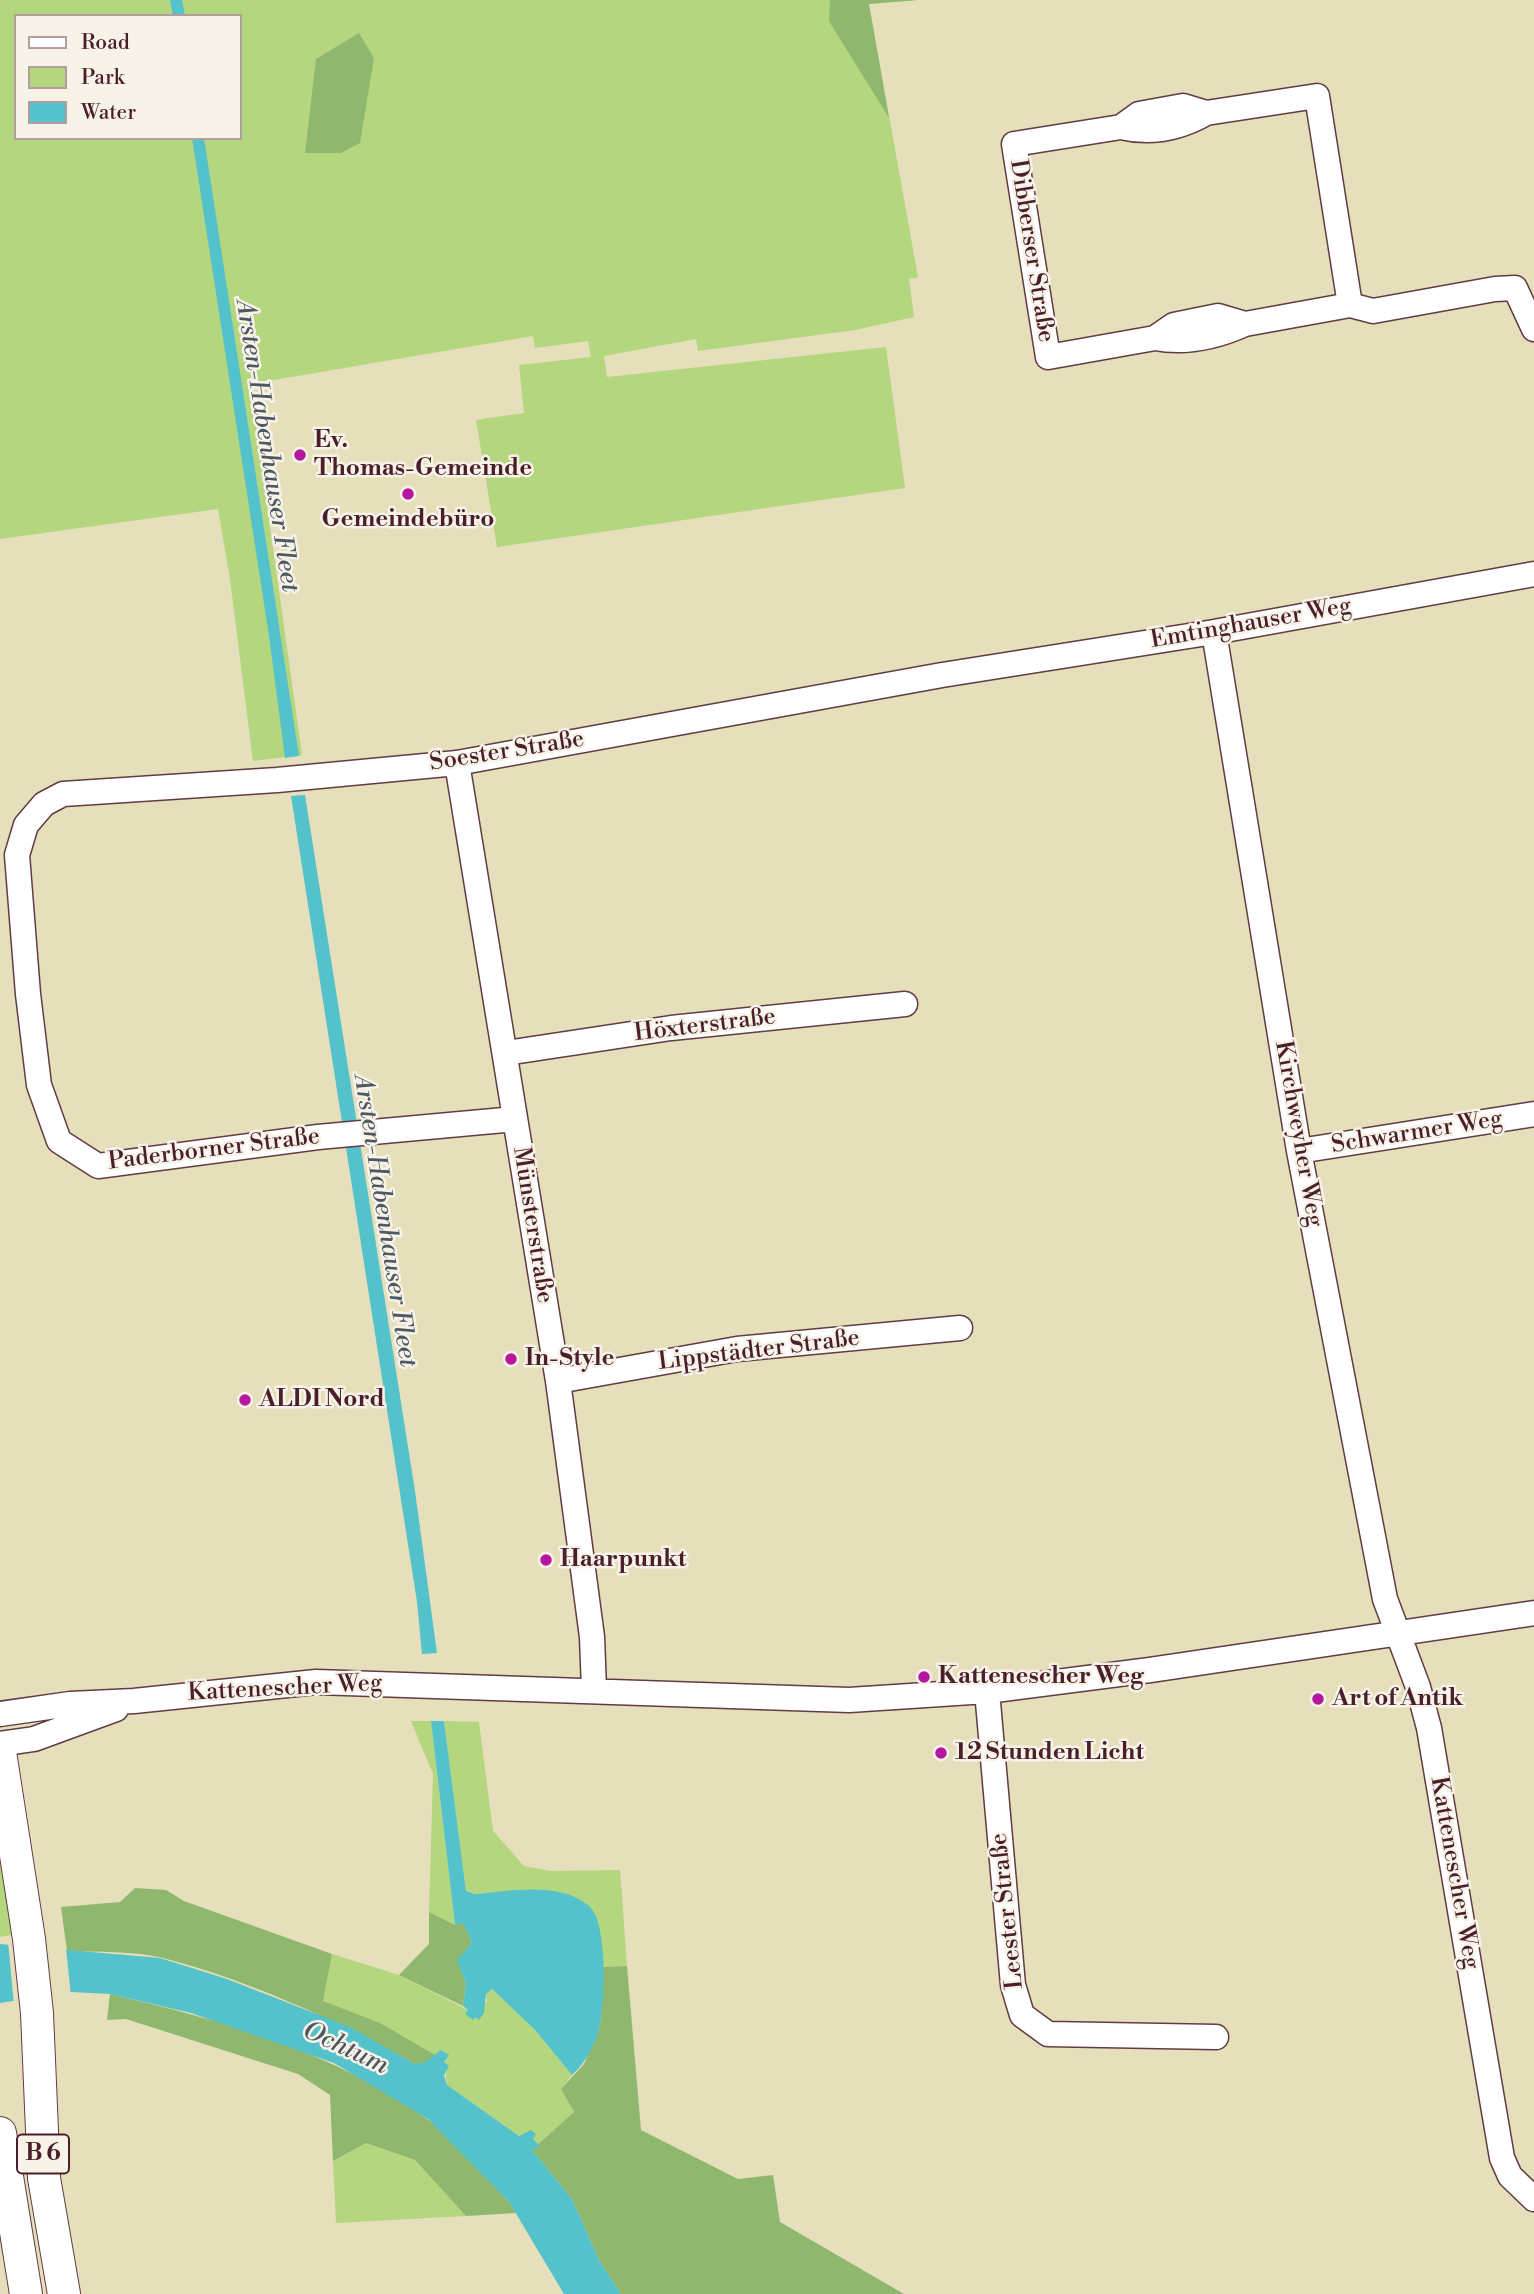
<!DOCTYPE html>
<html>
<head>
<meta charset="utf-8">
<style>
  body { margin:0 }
  #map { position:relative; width:1534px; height:2294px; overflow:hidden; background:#e6dfbb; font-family:"Libre Bodoni",serif }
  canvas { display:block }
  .legend { position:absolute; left:14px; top:14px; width:228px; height:126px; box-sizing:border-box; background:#f7f3e8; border:2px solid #b29e9c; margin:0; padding:9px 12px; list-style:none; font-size:21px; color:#4a1f2b }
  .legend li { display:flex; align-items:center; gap:14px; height:35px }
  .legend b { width:35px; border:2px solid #b29e9c }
</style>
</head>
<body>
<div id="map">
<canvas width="1534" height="2294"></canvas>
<ul class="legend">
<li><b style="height:9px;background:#fff"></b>Road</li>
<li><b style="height:19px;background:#b4d67e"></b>Park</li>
<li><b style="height:19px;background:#54c2ca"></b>Water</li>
</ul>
</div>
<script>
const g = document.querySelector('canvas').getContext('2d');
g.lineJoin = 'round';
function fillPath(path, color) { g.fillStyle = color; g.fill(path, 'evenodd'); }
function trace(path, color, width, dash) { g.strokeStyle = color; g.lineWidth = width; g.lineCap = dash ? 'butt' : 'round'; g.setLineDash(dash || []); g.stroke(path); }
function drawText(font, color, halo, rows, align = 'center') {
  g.font = font + ' "Libre Bodoni",serif'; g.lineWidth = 5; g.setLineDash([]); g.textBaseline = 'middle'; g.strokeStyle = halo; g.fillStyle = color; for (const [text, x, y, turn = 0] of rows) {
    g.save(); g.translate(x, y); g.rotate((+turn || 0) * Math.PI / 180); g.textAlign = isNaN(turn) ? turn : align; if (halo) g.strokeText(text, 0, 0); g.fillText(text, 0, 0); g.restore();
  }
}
fillPath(new Path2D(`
  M0 0H918L869 4 918 277 909 279 914 317 855 330 698 351 696 339 604 356 607 377 886 347 905 488 497 547 476 420 524 413 519 365 591 357 588 341 535 348 533 336 250 384 302 755 253 761 230 579 218 509 0 539ZM16 16H240V138H16Z
  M411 1721H431L455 1925 429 1912 433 1774Z
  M444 1721 479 1722 493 1831 524 1866 551 1871 620 1870 627 1966 603 1967 601 1941 500 1892 475 1894 466 1891Z
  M0 1855 12 1935 0 1937Z
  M332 1954 399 1975 468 2010 487 2002 486 1994 492 1989 535 2030 572 2075 561 2089 574 2112 540 2146 527 2134 519 2136 447 2085 444 2062 448 2055 442 2050 437 2056 322 2000Z
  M366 2143 415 2160 466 2216 336 2223 333 2161Z`), '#b4d67e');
fillPath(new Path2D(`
  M830 0H918L869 4 889 118 829 21Z
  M359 33 374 58 360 143 341 153H305L316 59Z
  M135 1888 166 1890 184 1901 332 1954 323 2001 380 2023 435 2055 425 2063 415 2064C336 2020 251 1981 163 1958 134 1951 97 1952 67 1951L61 1907 120 1902Z
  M429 1912 455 1925 463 1922 472 1943 458 1960 466 1984 463 2006 399 1975 429 1944Z
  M627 1966 641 2130 738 2179 773 2175 780 2222 904 2294H621L600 2262 572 2199 532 2150 574 2112 561 2089 584 2064 600 2026 603 1967Z
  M110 1994C220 2020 334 2051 427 2119 455 2140 484 2176 509 2202L516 2213 466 2216 415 2160 366 2143 333 2161 330 2095 298 2074 126 2019 107 2020Z`), '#8fb76d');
fillPath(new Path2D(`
  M170 0H182L185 16H173Z
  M192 138H204L299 756 285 758 269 636Z
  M305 795 415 1491 437 1653 422 1654 417 1602 291 796Z
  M431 1721H444L466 1891 475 1894C510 1891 560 1881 589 1906 608 1922 605 2000 600 2025 597 2043 585 2063 572 2075L535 2030 492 1989 486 1994 484 2013 479 2020 475 2017 473 2020 465 2014 468 2010 463 2006 466 1984 457 1960 472 1943 463 1923 455 1925Z
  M0 1944 160 1958 227 1979 350 2027 415 2064 425 2062 441 2050 449 2055 444 2062 449 2066 444 2075 447 2085 519 2136 531 2130 536 2134 533 2139 540 2146 532 2150 572 2199 600 2262 621 2294H564L509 2202 428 2119 334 2063 191 2013 110 1994 71 1992 0 2003Z`), '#54c2ca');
fillPath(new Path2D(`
  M8 1941 66 1948 71 1996 14 2006Z`), '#e6dfbb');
const minor = new Path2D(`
  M1121 127C1151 134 1180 128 1206 113
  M1350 305 1317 96 1206 113 1183 106 1139 114 1121 127 1014 144 1048 357 1155 338 1174 325 1218 316 1245 324 1350 305 1373 311 1495 289 1515 288 1534 329
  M1155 338C1186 344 1216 337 1245 324
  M1214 632 1299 1151 1385 1599 1418 1687 1429 1728 1502 2158 1510 2176 1534 2199
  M457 763 558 1381 592 1637 594 1689
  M506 1053 671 1028 905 1004
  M515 1119 318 1137 98 1166 59 1141 39 1085 28 994 17 855 26 825 44 804 63 794 277 780 457 763 942 675 1214 632 1534 574
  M1299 1151 1534 1114
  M558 1381 737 1349 960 1328
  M987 1691 1013 1985 1022 2015 1048 2034 1216 2037
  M0 1714 70 1704 134 1701 316 1682 849 1700 987 1691 1150 1670 1534 1613
  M0 1744 34 1739 116 1709`);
const major = new Path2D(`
  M0 1752 29 1939 37 2013 44 2178 64 2294
  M0 2133 26 2294`);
trace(minor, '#613c41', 27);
trace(major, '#613c41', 34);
trace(minor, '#fff', 24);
trace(major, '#fff', 32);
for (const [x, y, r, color] of [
  [300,455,7,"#b5179e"],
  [408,494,7,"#b5179e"],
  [511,1359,7,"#b5179e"],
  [245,1400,7,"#b5179e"],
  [546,1560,7,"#b5179e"],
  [924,1677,7,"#b5179e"],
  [1318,1699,7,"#b5179e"],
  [941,1753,7,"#b5179e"]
]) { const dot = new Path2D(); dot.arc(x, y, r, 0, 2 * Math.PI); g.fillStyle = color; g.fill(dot); trace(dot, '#f7f3e8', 2.5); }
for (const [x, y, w] of [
  [43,2154,52]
]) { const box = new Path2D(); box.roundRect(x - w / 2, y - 19.5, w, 39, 5); g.fillStyle = '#f7f3e8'; g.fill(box); trace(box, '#4a1f2b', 2); }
drawText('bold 23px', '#4a1f2b', null, [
  ["B 6",43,2154]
]);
drawText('24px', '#4a1f2b', '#f7f3e8', [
  ["Dibberser Straße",1031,251,81],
  ["Emtinghauser Weg",1251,624,-10],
  ["Soester Straße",507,752,-9],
  ["Höxterstraße",705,1026,-7],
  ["Schwarmer Weg",1417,1133,-9],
  ["Kirchweyher Weg",1298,1134,80],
  ["Paderborner Straße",214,1150,-7],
  ["Münsterstraße",532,1225,81],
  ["Lippstädter Straße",759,1351,-7],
  ["Kattenescher Weg",285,1689,-3],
  ["Kattenescher Weg",1454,1873,80],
  ["Leester Straße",1008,1911,-96]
]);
drawText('bold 24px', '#4a1f2b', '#f7f3e8', [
  ["Ev.",314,441],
  ["Thomas-Gemeinde",314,469],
  ["Gemeindebüro",408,520,"center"],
  ["In-Style",525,1359],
  ["ALDI Nord",259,1400],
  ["Haarpunkt",560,1560],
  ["Kattenescher Weg",938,1677],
  ["Art of Antik",1332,1699],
  ["12 Stunden Licht",955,1753]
], 'left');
drawText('italic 26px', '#4e5863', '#f7f3e8', [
  ["Arsten-Habenhauser Fleet",266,446,81],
  ["Arsten-Habenhauser Fleet",384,1221,81],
  ["Ochtum",345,2049,25]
]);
</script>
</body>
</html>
